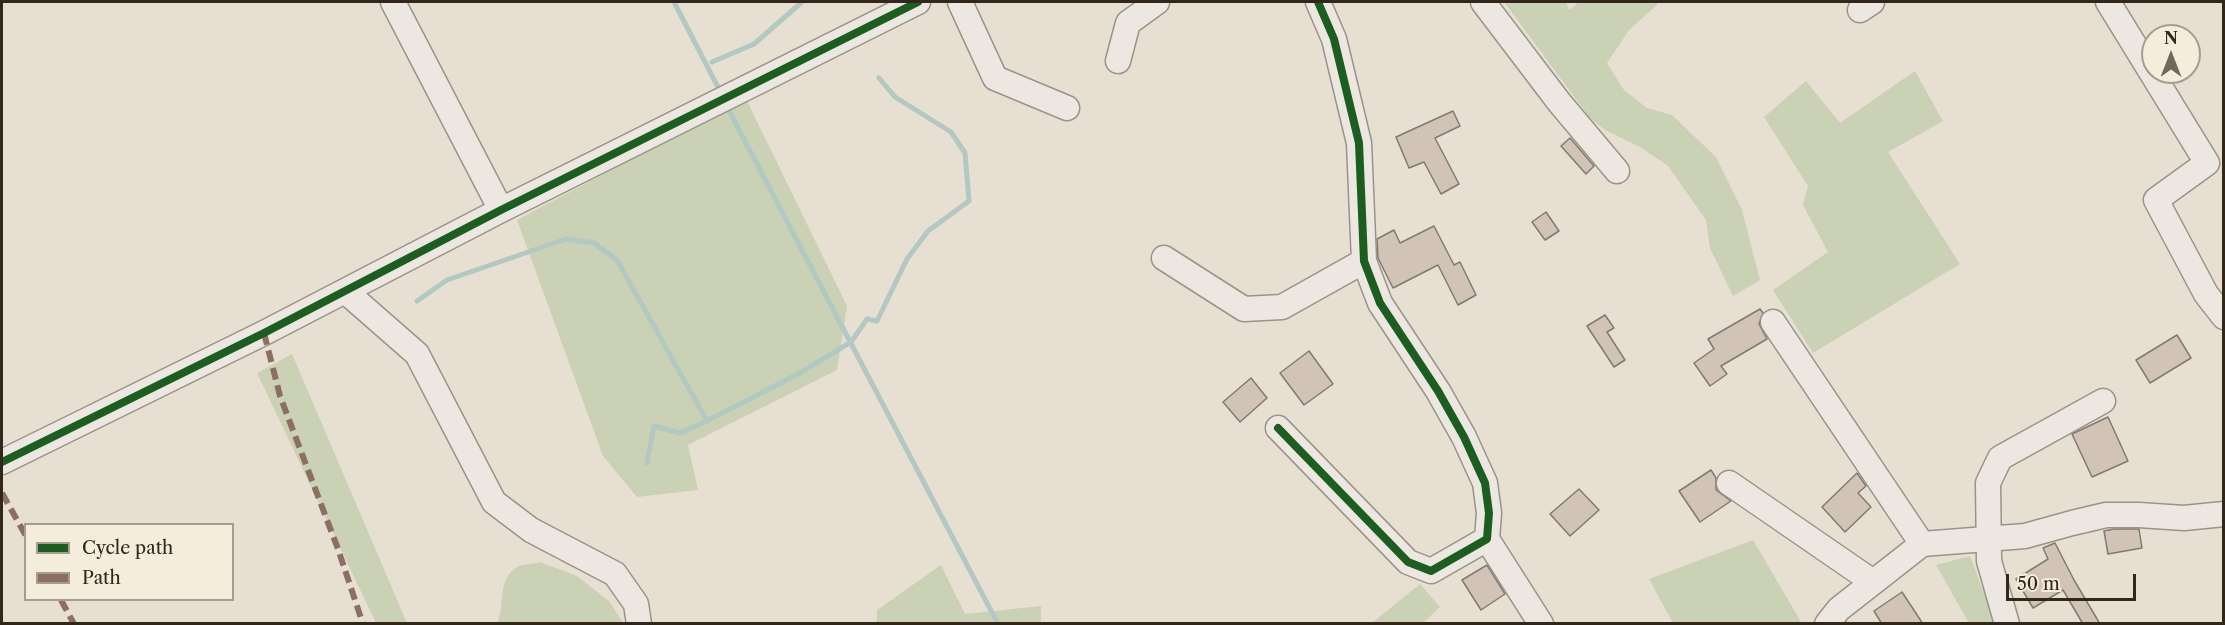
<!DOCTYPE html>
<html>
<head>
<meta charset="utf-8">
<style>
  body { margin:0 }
  #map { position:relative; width:2225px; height:625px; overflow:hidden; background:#e7e0d2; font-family:"Libre Caslon Text",serif }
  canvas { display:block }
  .frame { position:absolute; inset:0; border:3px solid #33261b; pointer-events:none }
  .legend { position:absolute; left:24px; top:523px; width:210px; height:78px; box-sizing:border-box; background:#f5eddc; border:2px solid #a79d8f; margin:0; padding:8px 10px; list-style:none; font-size:18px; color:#33261b }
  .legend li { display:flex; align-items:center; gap:12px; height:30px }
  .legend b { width:30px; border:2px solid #a79d8f }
  .north { position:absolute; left:2141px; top:24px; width:60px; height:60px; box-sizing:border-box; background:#f5eddc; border:2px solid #a79d8f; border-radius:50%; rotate:0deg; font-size:16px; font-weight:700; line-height:24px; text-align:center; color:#33261b }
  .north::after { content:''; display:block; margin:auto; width:21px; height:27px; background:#72675b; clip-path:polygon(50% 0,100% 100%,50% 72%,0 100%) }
  .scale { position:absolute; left:2006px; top:574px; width:130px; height:27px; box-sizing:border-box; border:3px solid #33261b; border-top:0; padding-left:8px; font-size:18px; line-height:21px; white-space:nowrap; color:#33261b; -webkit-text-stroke:4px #f5eddc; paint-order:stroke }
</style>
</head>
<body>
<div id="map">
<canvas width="2225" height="625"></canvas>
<div class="frame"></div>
<ul class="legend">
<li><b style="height:8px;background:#1b5e20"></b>Cycle path</li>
<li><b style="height:8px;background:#8d6e63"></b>Path</li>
</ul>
<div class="north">N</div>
<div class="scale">50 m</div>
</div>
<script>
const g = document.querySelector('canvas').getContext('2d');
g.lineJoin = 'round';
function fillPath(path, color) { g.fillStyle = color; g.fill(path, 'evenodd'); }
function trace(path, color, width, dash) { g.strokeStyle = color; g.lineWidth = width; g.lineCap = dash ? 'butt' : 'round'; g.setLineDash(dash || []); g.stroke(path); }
fillPath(new Path2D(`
  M1504 2H1566L1569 10 1579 2H1658L1657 5 1629 30 1607 63 1624 90 1647 108 1672 115 1716 157 1742 210 1760 280 1733 296 1710 248 1706 220 1668 166 1640 147 1605 130 1590 118Z
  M1915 71 1943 121 1888 152 1960 264 1813 353 1773 290 1828 252 1803 205 1808 186 1764 117 1806 81 1840 123Z
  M746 99 847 306 837 370 688 445 698 490 637 497 603 456 517 220Z
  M292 354 407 623H376L257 373Z
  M1753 540 1801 622 1673 623 1649 579Z
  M1970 556 1995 623H1969L1936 565Z
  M540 562 577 576 610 602 623 623H497C506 605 496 580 517 567 523 564 534 564 540 562Z
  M941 565 965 614 1041 606V623H877V610Z
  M1420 584 1440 607 1423 623H1372Z`), '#cad1b4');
trace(new Path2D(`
  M674 2 721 93
  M712 62 754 44 802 2
  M726 105 998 624
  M417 301 447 280 566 239 594 243 617 260 707 421
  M647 463 654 426 680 433 707 421 800 373 851 342 867 319 877 321 907 259 928 231 969 201 965 153 951 132 895 97 879 78`), '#b2c8c3', 5);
const building = new Path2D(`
  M1453 111 1460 126 1435 138 1459 184 1441 194 1424 162 1409 168 1396 137Z
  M1570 138 1594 166 1586 174 1561 146Z
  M1546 212 1559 231 1545 240 1532 222Z
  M1434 226 1454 265 1460 262 1476 295 1458 305 1438 265 1393 288 1378 258 1377 239 1394 230 1400 243Z
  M1760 309 1763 313 1759 324 1767 339 1721 366 1727 374 1710 386 1694 363 1714 349 1708 339Z
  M1605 315 1614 328 1607 332 1625 360 1614 367 1587 326Z
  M2177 335 2191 358 2150 383 2136 360Z
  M1309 351 1333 384 1304 405 1280 373Z
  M1251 378 1267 398 1240 422 1223 402Z
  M2108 417 2128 461 2092 477 2072 434Z
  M1711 470 1716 478V490L1731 501 1700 522 1679 491Z
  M1857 473 1866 486 1858 493 1871 507 1845 532 1822 507Z
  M1579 489 1599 510 1570 536 1550 514Z
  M2114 529H2139L2142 548 2108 554 2104 531Z
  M2055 543 2074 580 2100 624H2083L2063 590 2033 608 2016 579 2048 559 2043 548Z
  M1487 565 1505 594 1481 610 1462 580Z
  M1902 592 1923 624H1882L1874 611Z`);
fillPath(building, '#d2c3b7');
trace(building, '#807a72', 1.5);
const minor = new Path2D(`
  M393 2 501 210
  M960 2 995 78 1067 108
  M1483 2 1559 102 1617 171
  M2108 2 2207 163 2156 200 2206 294 2224 317
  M1860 10 1872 2
  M1118 61 1128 23 1157 2
  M1164 258 1244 309 1282 307 1364 261
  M345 291 417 354 494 502 531 530 615 574 636 604 639 624
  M1773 322 1922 544
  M1278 428 1408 562 1431 571 1487 539 1489 513 1485 483 1464 437 1438 391 1380 303 1364 261 1359 143 1334 39 1318 2
  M2 462 264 333 501 210 918 2
  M1729 483 1873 582
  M1487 539 1541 624
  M1827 624 1839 609 1922 544 2025 536 2072 523 2106 515H2139L2184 518 2224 514
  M2007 624 1989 561 1988 483 2000 458 2103 401`);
trace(minor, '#99938a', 27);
trace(minor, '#ece8e1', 24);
trace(new Path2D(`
  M264 333 280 396 338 549 363 624
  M2 493 26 536
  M61 600 74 624`), '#8d6e63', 6, [12, 6]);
trace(new Path2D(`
  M1278 428 1408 562 1431 571 1487 539 1489 513 1485 483 1464 437 1438 391 1380 303 1364 261 1359 143 1334 39 1318 2
  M2 462 264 333 501 210 918 2`), '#1b5e20', 8);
</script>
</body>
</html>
